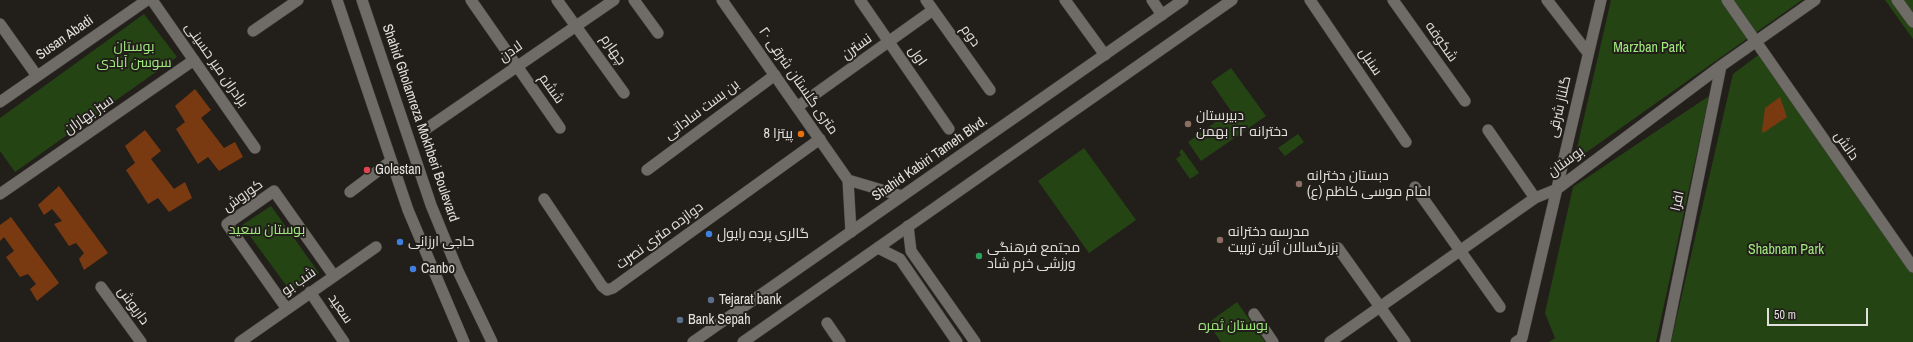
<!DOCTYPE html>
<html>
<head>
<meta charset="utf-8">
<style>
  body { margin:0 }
  #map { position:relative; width:1913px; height:342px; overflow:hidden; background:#221f1b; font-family:"Archivo Narrow",sans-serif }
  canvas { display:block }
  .scale { position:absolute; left:1767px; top:308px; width:101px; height:18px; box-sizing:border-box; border:2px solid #e2e0dd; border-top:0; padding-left:5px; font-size:12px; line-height:14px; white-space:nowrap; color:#e2e0dd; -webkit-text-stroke:3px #221f1b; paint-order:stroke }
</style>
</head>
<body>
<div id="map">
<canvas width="1913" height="342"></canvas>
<div class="scale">50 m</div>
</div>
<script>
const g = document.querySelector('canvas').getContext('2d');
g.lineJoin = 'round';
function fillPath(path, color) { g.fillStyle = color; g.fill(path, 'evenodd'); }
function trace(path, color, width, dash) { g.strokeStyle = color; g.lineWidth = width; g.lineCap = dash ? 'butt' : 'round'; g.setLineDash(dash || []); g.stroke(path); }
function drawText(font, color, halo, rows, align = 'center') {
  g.font = font + ' "Archivo Narrow",Cairo,sans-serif'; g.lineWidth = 4; g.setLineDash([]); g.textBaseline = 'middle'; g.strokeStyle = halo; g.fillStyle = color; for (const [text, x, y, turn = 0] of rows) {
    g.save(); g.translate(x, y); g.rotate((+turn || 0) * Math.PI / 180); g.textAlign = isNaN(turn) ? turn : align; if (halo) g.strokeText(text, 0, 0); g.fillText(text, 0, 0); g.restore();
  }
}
fillPath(new Path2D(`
  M1611 0H1802L1574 161Z
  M1885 0H1913V39Z
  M144 14 177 57 15 172 0 151V118Z
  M1761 53 1913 273V342H1671L1733 74Z
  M1231 68 1266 116 1201 161 1188 142 1231 111 1211 82Z
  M1709 96 1656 342H1549L1555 338 1545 313 1573 187Z
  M1298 134 1304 142 1285 156 1278 148Z
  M1084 148 1136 220 1089 253 1038 181Z
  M1182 149 1199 173 1190 179 1176 159 1181 155 1179 152Z
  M271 206 319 273 291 292 242 225Z
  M1237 302 1265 342H1221L1208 323Z`), '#254414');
fillPath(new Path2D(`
  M195 89 211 110 201 118 224 148 235 142 243 157 219 171 208 157 198 164 176 129 185 122 175 106Z
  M1780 97 1787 117 1763 133 1762 130 1765 108Z
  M145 130 161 151 151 159 174 189 185 182 192 198 169 212 158 198 148 204 126 170 135 163 125 146Z
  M59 186 108 253 84 270 79 259 84 253 76 243 69 246 54 224 62 221 52 209 44 215 38 205Z
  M11 217 59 283 37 301 30 289 36 284 28 274 20 277 6 257 14 251 4 237 0 241V225Z`), '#7a3a11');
const minor = new Path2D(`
  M152 0 255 148
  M471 0 560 128
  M557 0 624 93
  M634 0 658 33
  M860 0 949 129
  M926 0 990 90
  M1065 0 1105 55
  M1152 0 1162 15
  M1310 0 1406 142
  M1393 0 1465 101
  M1547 0 1588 53
  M1727 0 1913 267
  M1897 0 1913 22
  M0 24 37 76
  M253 31 298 0
  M0 102 147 0
  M797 107 933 10
  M426 129 614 0
  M1488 130 1535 198
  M647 170 775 75
  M1415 187 1500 307
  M350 192 391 161
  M0 194 194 60
  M544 199 602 286 607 290 613 288 820 139
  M1338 248 1405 342
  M101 287 141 342
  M310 292 344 342
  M287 309 227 224 274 191 334 276
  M1254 314 1273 342
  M827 323 840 342
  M240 342 376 247
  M1330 342 1535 198 1557 189 1721 66 1815 0
  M1516 342 1522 338 1601 0
  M1665 342 1721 66`);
const tertiary = new Path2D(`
  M722 0 848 180 851 232
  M848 180 902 196
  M908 226 911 251 975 342
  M878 248 900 259 957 342`);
const secondary = new Path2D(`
  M337 0 408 210 464 342
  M362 0 431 205 458 271 492 342
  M693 342 1183 0
  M743 342 1232 0`);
trace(minor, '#3f3d3a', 12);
trace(tertiary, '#3f3d3a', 12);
trace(secondary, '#3f3d3a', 12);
trace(minor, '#6f6b67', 11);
trace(tertiary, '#6f6b67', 11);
trace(secondary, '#6f6b67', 11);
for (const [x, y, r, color] of [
  [1188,124,4,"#8d6e63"],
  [801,134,4,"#e8710a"],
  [367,170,4,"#e0444e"],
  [1299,184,4,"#8d6e63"],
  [709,234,4,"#3f7fe0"],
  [1220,240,4,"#8d6e63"],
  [400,242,4,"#3f7fe0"],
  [979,256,4,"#2e9e5b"],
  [413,269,4,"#3f7fe0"],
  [711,300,4,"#5c6f8a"],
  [680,320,4,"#5c6f8a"]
]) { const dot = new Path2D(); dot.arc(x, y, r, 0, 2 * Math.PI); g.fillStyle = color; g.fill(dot); trace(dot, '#221f1b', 1.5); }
drawText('14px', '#e2e0dd', '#221f1b', [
  ["دوم",970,36,55],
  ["Susan Abadi",65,38,-35],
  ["شکوفه",1441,42,55],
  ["نسترن",857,47,-36],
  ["چهارم",613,50,55],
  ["لادن",511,52,-35],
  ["اول",917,56,55],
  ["سنبل",1370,62,56],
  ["برادران میر حسینی",216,65,55],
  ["۲۰ متری گلستان شرقی",798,81,55],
  ["ششم",551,89,55],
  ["گلناز شرقی",1560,107,-77],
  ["بن بست ساداتی",702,110,-37],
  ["سبز بهاران",89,115,-35],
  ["Shahid Gholamreza Mokhberi Boulevard",420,123,71],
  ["دانش",1846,146,55],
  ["Shahid Kabiri Tameh Blvd.",930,159,-35],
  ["بوستان",1566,162,-36],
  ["کوروش",243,196,-35],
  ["افرا",1678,201,-78],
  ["دوازده متری نصرت",660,236,-36],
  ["شب بو",299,282,-35],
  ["داریوش",133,306,54],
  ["سعید",340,309,56]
]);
drawText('14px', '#a0e97d', '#221f1b', [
  ["بوستان",134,47],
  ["سوسن آبادی",134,63],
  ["Marzban Park",1649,48],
  ["بوستان سعید",267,230],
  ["Shabnam Park",1786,250],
  ["بوستان ثمره",1233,326]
]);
drawText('14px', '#e2e0dd', '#221f1b', [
  ["دبیرستان",1196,116],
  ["دخترانه ۲۲ بهمن",1196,132],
  ["پیتزا 8",793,134,"right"],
  ["Golestan",375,170],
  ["دبستان دخترانه",1307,176],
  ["امام موسی کاظم (ع)",1307,192],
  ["مدرسه دخترانه",1228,232],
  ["بزرگسالان آئین تربیت",1228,248],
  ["گالری پرده رایول",717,234],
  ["حاجی ارزانی",408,242],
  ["مجتمع فرهنگی",987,248],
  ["ورزشی خرم شاد",987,264],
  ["Canbo",421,269],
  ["Tejarat bank",719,300],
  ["Bank Sepah",688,320]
], 'left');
</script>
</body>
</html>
